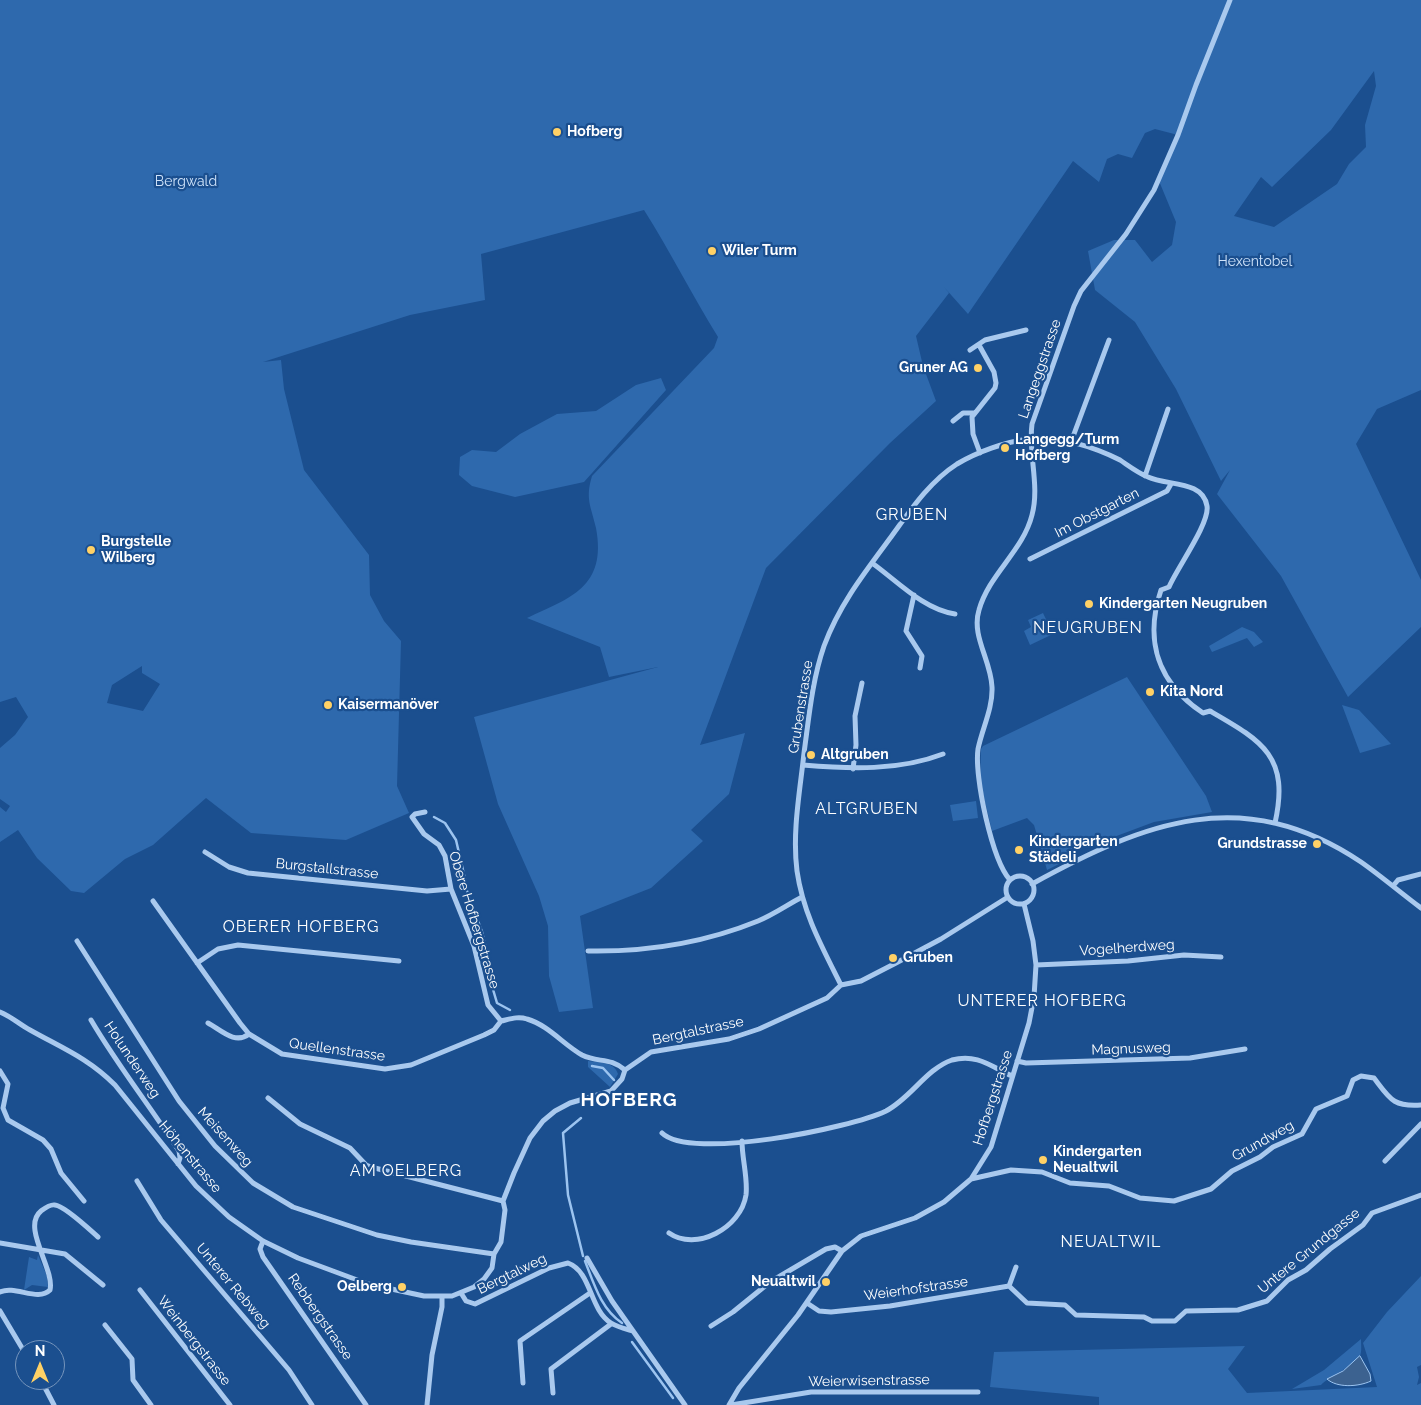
<!DOCTYPE html>
<html>
<head>
<meta charset="utf-8">
<style>
  body { margin:0 }
  #map { position:relative; width:1421px; height:1405px; overflow:hidden; background:#1b4f8f; font-family:Raleway,sans-serif }
  canvas { display:block }
  .north { position:absolute; left:15px; top:1340px; width:50px; height:50px; box-sizing:border-box; background:#1b4f8f; border:1px solid #7695bc; border-radius:50%; rotate:0deg; font-size:14px; font-weight:700; line-height:20px; text-align:center; color:#fff }
  .north::after { content:''; display:block; margin:auto; width:18px; height:22px; background:#ffd166; clip-path:polygon(50% 0,100% 100%,50% 72%,0 100%) }
</style>
</head>
<body>
<div id="map">
<canvas width="1421" height="1405"></canvas>
<div class="north">N</div>
</div>
<script>
const g = document.querySelector('canvas').getContext('2d');
g.lineJoin = 'round';
function fillPath(path, color) { g.fillStyle = color; g.fill(path, 'evenodd'); }
function trace(path, color, width, dash) { g.strokeStyle = color; g.lineWidth = width; g.lineCap = dash ? 'butt' : 'round'; g.setLineDash(dash || []); g.stroke(path); }
function drawText(font, color, halo, rows, align = 'center') {
  g.font = font + ' Raleway,sans-serif'; g.lineWidth = 4.5; g.setLineDash([]); g.textBaseline = 'middle'; g.strokeStyle = halo; g.fillStyle = color; for (const [text, x, y, turn = 0] of rows) {
    g.save(); g.translate(x, y); g.rotate((+turn || 0) * Math.PI / 180); g.textAlign = isNaN(turn) ? turn : align; if (halo) g.strokeText(text, 0, 0); g.fillText(text, 0, 0); g.restore();
  }
}
fillPath(new Path2D(`
  M0 0H1421V390L1377 409 1356 444 1421 580V627L1348 697 1281 576 1217 494 1230 470 1221 481 1176 389 1135 322 1095 290 1088 251 1114 240H1135L1152 262 1172 245 1176 222 1159 181 1178 135 1155 129 1145 133 1132 158 1118 154 1107 159 1099 182 1073 161 968 314 944 287 949 293 916 336 923 366 936 401 890 443 766 568 700 745 745 733 729 794 691 830 703 841 651 888 580 916 593 1008 559 1012 549 976 548 926 539 896 498 804 474 717 658 667 609 677 600 647 527 618C570 598 607 587 596 528 591 506 585 499 592 476L714 348 718 337C692 295 670 251 644 210L481 254 485 300 410 315 263 362 281 360 284 389 304 470 369 555 370 595 384 621 401 641 397 786 409 813 346 840 251 833 206 798 153 845 125 859 84 893 71 891 37 858 18 830 0 842V807L6 812 10 806 0 799V748L15 735 28 717 16 697 0 702ZM1374 71 1376 86 1365 125 1366 147 1349 164 1337 184 1274 227 1234 216 1261 177 1272 187 1331 130ZM142 666V673L160 684 143 711 107 703 112 685Z
  M661 378 666 390 584 482 515 497 472 486 459 475 460 457 472 450 496 452 520 434 557 414 596 411 636 385Z
  M1043 613 1053 634 1030 645 1024 631 1031 627 1028 620Z
  M1242 627 1254 632 1263 642 1254 647 1247 638 1212 652 1209 646Z
  M1127 677 1206 796 1212 812 1154 822 1087 847 1066 850 1071 858 1047 870 1034 825 1027 818 992 831 980 781 981 749 983 746Z
  M1342 705 1359 710 1391 744 1360 753Z
  M976 801 978 818 953 821 950 805Z
  M588 1061C600 1063 614 1061 618 1074L610 1087 588 1067Z
  M38 1255 47 1276 48 1287 32 1285 24 1290 29 1257 37 1260Z
  M1421 1276V1365L1417 1367 1419 1377 1417 1385 1421 1383V1405H1099V1397L990 1387 994 1352 1245 1346 1228 1369 1247 1393 1377 1387 1363 1343 1387 1312Z
  M1361 1339C1361 1344 1362 1352 1360 1356 1358 1364 1329 1376 1321 1385L1292 1389 1324 1370Z`), '#2e69ad');
const water = new Path2D(`
  M1360 1356 1370 1374 1371 1381C1358 1387 1337 1388 1327 1379L1343 1371Z`);
fillPath(water, '#3c6290');
trace(water, '#9cc4f0', 1);
trace(new Path2D(`
  M434 817 445 823 456 840 465 879
  M467 891 482 932 490 965
  M492 986 497 1003 510 1010
  M592 1066 603 1068 614 1080
  M581 1118 563 1133 568 1195 583 1256
  M585 1261C594 1284 601 1309 622 1323
  M632 1342 673 1398`), '#9cc4f0', 2.5);
trace(new Path2D(`
  M979 345 994 372 996 383 995 388 972 417 973 434 980 453
  M970 350 985 340 1026 330
  M953 421 963 413H974
  M1071 442 1109 340
  M1145 476 1168 409
  M1030 559 1167 491 1171 484
  M872 563C896 580 924 610 955 614
  M914 595 906 631 922 656 920 668
  M803 765C850 769 899 771 943 754
  M853 769 856 745 855 716 862 683
  M425 812 415 814 412 817 424 834 439 845 445 856 451 889 474 946 488 1005 501 1021
  M205 852 229 867 248 873 427 891 451 889
  M1006 890a14 14 0 1 1 28 0a14 14 0 1 1-28 0Z
  M1010 880C992 860 974 776 978 749 982 729 993 708 992 687 991 660 971 636 979 610 989 574 1023 551 1032 515 1040 485 1028 454 1032 424L1074 306 1081 291 1126 234 1154 190 1178 135 1196 85 1230 0
  M1032 884C1145 822 1243 783 1361 862 1381 876 1401 893 1421 908
  M1393 886 1398 880 1421 874
  M153 901 240 1023 249 1034 282 1054 385 1069 411 1065 484 1035 494 1030 501 1021C510 1019 518 1016 527 1019 548 1025 564 1045 582 1055 598 1063 610 1057 625 1070
  M77 941 179 1101 215 1146 253 1183 293 1207 377 1235 411 1242 494 1254
  M588 951C646 952 704 943 758 921 773 915 787 905 802 897
  M197 963 218 949 238 945 399 961
  M1036 965 1128 961 1184 955 1221 957
  M841 985C822 947 803 913 797 871 792 832 800 791 804 753 809 717 812 681 824 646 839 605 865 572 891 537 910 511 929 482 957 464 977 452 1005 442 1028 439 1058 435 1094 447 1120 460 1129 466 1138 473 1148 477 1167 486 1203 480 1207 506 1210 523 1177 568 1169 587L1161 590C1144 641 1158 683 1203 713L1210 711C1262 741 1290 756 1275 823
  M0 1012C12 1017 19 1024 30 1030 62 1048 88 1058 115 1085L196 1186 229 1217 263 1241 298 1258 368 1284 424 1296H452L474 1287 484 1279 492 1268 494 1254 501 1242 505 1210 503 1201 514 1173 530 1138 543 1121 555 1111 570 1103 611 1091 622 1079 625 1070 651 1052 729 1039 759 1029 827 998 841 985 861 981 896 963 941 939 1008 897
  M91 1020C118 1066 150 1106 179 1151L180 1158 178 1164
  M208 1023C221 1030 235 1045 249 1034
  M1017 1061 1026 1063 1190 1058 1245 1049
  M0 1071 8 1084 3 1108 8 1120 43 1140 51 1149 61 1173 84 1201
  M268 1098 300 1124 350 1148 366 1165 371 1167 503 1201
  M662 1133C690 1161 851 1128 886 1111 911 1098 926 1069 952 1060 977 1053 992 1067 1012 1076
  M1385 1161 1421 1124
  M971 1179 1011 1170 1042 1172 1070 1183 1109 1186 1140 1198 1174 1201 1211 1189 1232 1171 1260 1157 1273 1147 1302 1134 1316 1109 1347 1096 1353 1080 1361 1076 1374 1078C1390 1099 1393 1107 1421 1105
  M137 1181 161 1220 289 1370 312 1405
  M669 1233C696 1252 741 1228 746 1195 748 1178 742 1159 742 1141
  M263 1241 260 1249 263 1257 366 1405
  M0 1243 65 1254 103 1285
  M587 1258 612 1301 685 1405
  M1009 1286 1027 1303 1065 1305 1076 1315 1144 1317 1152 1321H1175L1186 1311 1238 1310 1267 1301 1288 1280 1306 1270 1330 1249 1363 1225 1372 1213 1421 1195
  M140 1290 230 1405
  M0 1292C15 1285 38 1302 50 1290 55 1269 21 1227 41 1211 45 1208 50 1204 55 1205 65 1206 90 1230 98 1237
  M461 1293 466 1301 475 1304 549 1268 568 1263C592 1272 589 1309 611 1323 617 1327 626 1329 633 1331
  M807 1303 819 1311 831 1312 890 1306 1009 1286 1016 1267
  M0 1311 25 1353
  M105 1325 132 1359 133 1380 151 1405
  M711 1326 733 1312 770 1282 826 1249 835 1247 842 1251
  M41 1380 54 1405
  M523 1383 520 1341 590 1293
  M553 1393 551 1369 611 1324
  M427 1405 432 1355 442 1307V1297
  M729 1405 739 1388 798 1315 842 1251 861 1236 915 1218 944 1202 971 1179 991 1147 1029 1023 1034 997 1036 965 1033 941 1024 904
  M731 1405 811 1392H978`), '#a9c9ee', 5);
for (const [x, y, r, color] of [
  [557,132,5,"#ffd166"],
  [712,251,5,"#ffd166"],
  [978,368,5,"#ffd166"],
  [1005,448,5,"#ffd166"],
  [91,550,5,"#ffd166"],
  [1089,604,5,"#ffd166"],
  [1150,692,5,"#ffd166"],
  [328,705,5,"#ffd166"],
  [811,755,5,"#ffd166"],
  [1317,844,5,"#ffd166"],
  [1019,850,5,"#ffd166"],
  [893,958,5,"#ffd166"],
  [1043,1160,5,"#ffd166"],
  [826,1282,5,"#ffd166"],
  [402,1287,5,"#ffd166"]
]) { const dot = new Path2D(); dot.arc(x, y, r, 0, 2 * Math.PI); g.fillStyle = color; g.fill(dot); trace(dot, '#1b4f8f', 2); }
drawText('bold 14px', '#fff', '#1b4f8f', [
  ["Hofberg",567,132],
  ["Wiler Turm",722,251],
  ["Gruner AG",968,368,"right"],
  ["Langegg/Turm",1015,440],
  ["Hofberg",1015,456],
  ["Burgstelle",101,542],
  ["Wilberg",101,558],
  ["Kindergarten Neugruben",1099,604],
  ["Kita Nord",1160,692],
  ["Kaisermanöver",338,705],
  ["Altgruben",821,755],
  ["Kindergarten",1029,842],
  ["Städeli",1029,858],
  ["Grundstrasse",1307,844,"right"],
  ["Gruben",903,958],
  ["Kindergarten",1053,1152],
  ["Neualtwil",1053,1168],
  ["Neualtwil",816,1282,"right"],
  ["Oelberg",392,1287,"right"]
], 'left');
drawText('14px', '#cfe3fa', '#1b4f8f', [
  ["Bergwald",186,182],
  ["Hexentobel",1255,262]
]);
drawText('14px', '#fff', '#1b4f8f', [
  ["Langeggstrasse",1040,369,-71],
  ["Im Obstgarten",1097,513,-27],
  ["Grubenstrasse",801,707,-81],
  ["Burgstallstrasse",327,869,6],
  ["Obere Hofbergstrasse",474,920,73],
  ["Vogelherdweg",1127,948,-4],
  ["Bergtalstrasse",698,1031,-12],
  ["Magnusweg",1131,1049,-2],
  ["Quellenstrasse",337,1050,8],
  ["Holunderweg",132,1060,56],
  ["Hofbergstrasse",993,1098,-72],
  ["Meisenweg",225,1137,48],
  ["Grundweg",1263,1141,-29],
  ["Höhenstrasse",190,1157,50],
  ["Untere Grundgasse",1309,1251,-39],
  ["Bergtalweg",512,1274,-26],
  ["Unterer Rebweg",233,1286,50],
  ["Weierhofstrasse",916,1289,-8],
  ["Rebbergstrasse",320,1317,55],
  ["Weinbergstrasse",194,1341,52],
  ["Weierwisenstrasse",869,1381,-1]
]);
g.letterSpacing = '1px';
drawText('16px', '#fff', '#1b4f8f', [
  ["GRUBEN",912,515],
  ["NEUGRUBEN",1088,628],
  ["ALTGRUBEN",867,809],
  ["OBERER HOFBERG",301,927],
  ["UNTERER HOFBERG",1042,1001],
  ["AM OELBERG",406,1171],
  ["NEUALTWIL",1111,1242]
]);
g.letterSpacing = '0px';
g.letterSpacing = '1px';
drawText('bold 19px', '#fff', '#1b4f8f', [
  ["HOFBERG",629,1100]
]);
g.letterSpacing = '0px';
</script>
</body>
</html>
